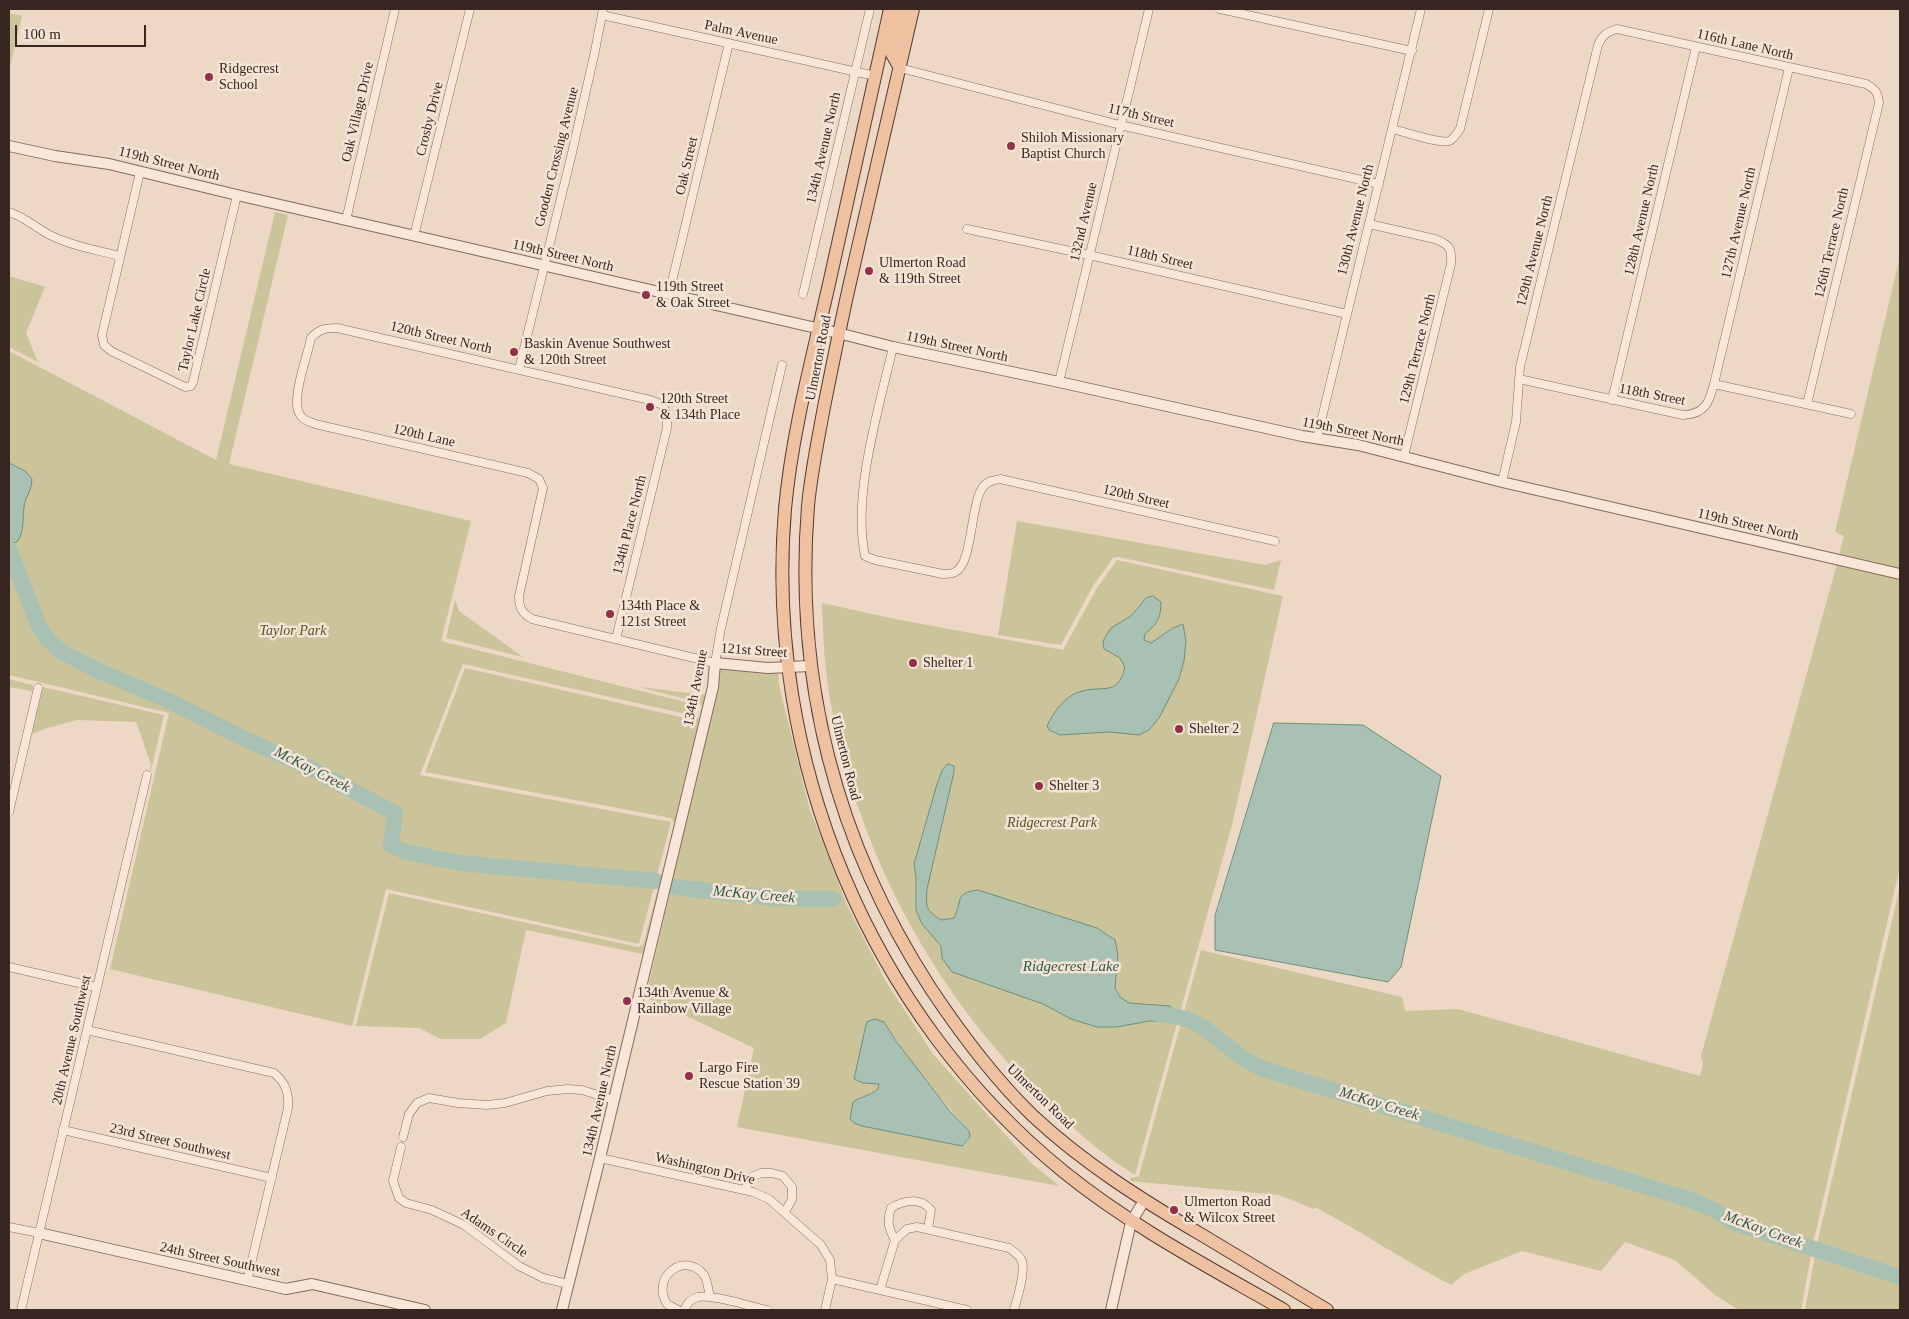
<!DOCTYPE html>
<html>
<head>
<meta charset="utf-8">
<style>
  body { margin:0 }
  #map { position:relative; width:1909px; height:1319px; overflow:hidden; background:#edd8c6; font-family:"Times New Roman",serif }
  canvas { display:block }
  .frame { position:absolute; inset:0; border:10px solid #382620; pointer-events:none }
  .scale { position:absolute; left:15px; top:25px; width:131px; height:22px; box-sizing:border-box; border:2px solid #382620; border-top:0; padding-left:6px; font-size:15px; line-height:18px; white-space:nowrap; color:#382620; -webkit-text-stroke:4px #f4e4d6; paint-order:stroke }
</style>
</head>
<body>
<div id="map">
<canvas width="1909" height="1319"></canvas>
<div class="frame"></div>
<div class="scale">100 m</div>
</div>
<script>
const g = document.querySelector('canvas').getContext('2d');
g.lineJoin = 'round';
function fillPath(path, color) { g.fillStyle = color; g.fill(path, 'evenodd'); }
function trace(path, color, width, dash) { g.strokeStyle = color; g.lineWidth = width; g.lineCap = dash ? 'butt' : 'round'; g.setLineDash(dash || []); g.stroke(path); }
function drawText(font, color, halo, rows, align = 'center') {
  g.font = font + ' "Times New Roman",serif'; g.lineWidth = 5; g.setLineDash([]); g.textBaseline = 'middle'; g.strokeStyle = halo; g.fillStyle = color; for (const [text, x, y, turn = 0] of rows) {
    g.save(); g.translate(x, y); g.rotate((+turn || 0) * Math.PI / 180); g.textAlign = isNaN(turn) ? turn : align; if (halo) g.strokeText(text, 0, 0); g.fillText(text, 0, 0); g.restore();
  }
}
fillPath(new Path2D(`
  M9 13 22 16 9 71Z
  M275 212 288 215 229 464 471 521 441 641 697 705 695 716 463 664 420 775 671 822 639 944 386 889 352 1026 110 969 169 713 9 675V351L216 460Z
  M1900 256V569L1839 555 1844 536 1835 532Z
  M9 276 45 287 26 333 38 362 9 347Z
  M1017 521 1265 565 1281 560 1274 590 1118 557 1113 558 1093 586 1061 645 998 635Z
  M1117 560 1283 596 1232 825 1135 1175C1100 1154 1071 1126 1042 1098 931 990 855 846 829 693 824 663 823 633 822 603L895 619 1063 650 1097 588Z
  M1837 564 1900 579V867L1814 1239 1801 1310H1739L1715 1295 1675 1260 1625 1242 1601 1271 1522 1251 1464 1274 1451 1285C1405 1261 1362 1232 1315 1207L1314 1209 1279 1195 1130 1181 1131 1177 1133 1178 1139 1176 1201 950 1402 997 1405 1011 1458 1009 1700 1076 1703 1063 1701 1056Z
  M455 600 459 611 523 657 446 638Z
  M465 668 694 720 699 717 702 706 698 702 639 687 705 695 643 954 526 930 506 1022H508L480 1039H441L419 1028 356 1026 389 893 638 947 643 945 675 823 671 818 425 772Z
  M721 668 778 672 779 685 809 807 847 905 885 980 933 1054 1031 1163 1059 1186 737 1127 754 1048 646 997ZM884 1022C909 1061 939 1096 969 1131V1139L962 1145 859 1097 868 1095 878 1089 880 1084 863 1083 860 1081Z
  M9 679 33 685 32 691 9 687Z
  M43 687 164 715 151 771H150L151 764 136 722 77 720 47 728 32 734Z
  M1900 886V1310H1805L1818 1240Z`), '#cbc49a');
const water = new Path2D(`
  M9 463 25 471 32 479C31 494 25 496 24 507 22 520 25 531 17 542L9 544Z
  M1153 596 1161 602C1161 618 1157 624 1145 634L1144 640 1151 643 1173 628 1183 624 1186 641 1184 661 1179 679 1159 718 1149 730 1139 735 1109 732 1060 735 1049 730 1047 726C1053 713 1065 696 1079 692 1102 684 1118 698 1125 667L1120 658 1104 649 1103 641 1111 628 1131 616 1146 598Z
  M1274 723 1363 725 1441 776 1401 967 1388 982 1215 950V916Z
  M948 764 954 766V772L927 889C926 907 925 910 941 920L954 918C963 900 954 893 978 890L1097 928 1115 940 1118 956 1115 988 1120 997 1129 1003 1170 1006 1179 1016 1170 1022 1149 1021 1117 1027H1097L1071 1019 1043 1004 952 972 942 958 941 946 922 924 916 910V877L914 864 937 784 942 771Z
  M875 1019 884 1022 896 1041 949 1110 969 1131 970 1137 962 1146 862 1126 854 1123 850 1119 853 1102C861 1096 870 1096 878 1089L879 1084 863 1083 854 1079 866 1025 867 1022Z`);
fillPath(water, '#a8c1b3');
trace(water, '#6e8f7f', 1);
trace(new Path2D(`
  M9 549 38 624 48 640 62 652 97 670 165 699 236 735 302 764 395 813 391 845 406 852 459 863 656 881
  M675 887 772 898 833 899
  M1158 1014C1201 1017 1207 1032 1239 1055 1246 1061 1255 1064 1263 1069L1694 1201 1716 1211 1732 1222 1900 1277`), '#a8c1b3', 16);
const minor = new Path2D(`
  M1220 9 1412 51
  M602 15 875 76
  M900 68 1120 125 1379 184
  M1393 129C1404 132 1440 144 1449 141 1454 139 1457 133 1460 129L1489 9
  M140 172 102 335 104 345 111 351 185 387 191 386 193 382 237 195
  M9 212C25 217 36 228 50 235 71 246 97 250 119 256
  M346 220 395 9
  M1369 224 1435 239C1450 245 1452 248 1451 264L1404 456
  M967 229 1089 255 1347 314
  M414 236 470 9
  M669 294 729 43
  M803 294 870 9
  M893 347C879 408 852 495 865 556L875 560 943 574C947 574 952 574 955 572 973 564 970 504 983 487 987 481 994 480 1000 479L1275 541
  M519 369 572 153 595 51 603 9
  M1519 379 1683 415C1705 414 1709 403 1714 384L1851 414
  M1059 382 1149 9
  M1714 384 1789 68
  M1612 400 1696 47
  M1317 438 1421 9
  M1502 482 1516 422 1520 367 1598 45C1602 36 1606 32 1617 29L1866 84C1875 89 1878 92 1879 103L1807 404
  M616 639 667 428V417L663 405 650 400 337 328C326 328 319 329 311 338 308 354 291 399 299 413 302 420 308 421 315 424L528 473 539 479 543 488 519 596C519 608 522 613 532 619L715 663 721 628 782 365
  M9 812 38 688
  M9 967 96 987
  M87 1030 274 1073C286 1083 289 1093 288 1108L247 1281
  M63 1130 272 1178
  M403 1137 409 1114 417 1103 429 1098 458 1103 487 1105 505 1103 547 1091 568 1089 582 1090 614 1100
  M401 1147 393 1181 399 1198 406 1203 432 1210 464 1225 519 1266 543 1278 568 1284
  M600 1158 753 1192 769 1199 821 1245 830 1260 832 1279 967 1310
  M745 1190 750 1178 761 1173H772L783 1176 792 1187V1199L785 1212
  M9 1227 39 1233
  M895 1240C888 1228 887 1221 891 1208 904 1200 920 1197 931 1210L928 1229
  M880 1290 895 1240 907 1229 917 1227 1009 1248C1013 1251 1019 1255 1021 1259 1027 1270 1017 1298 1014 1310
  M21 1310 147 775
  M678 1310 667 1304C650 1276 686 1251 704 1275 708 1281 708 1290 710 1297
  M684 1310C687 1304 690 1299 698 1297 713 1294 751 1307 768 1310
  M825 1310 832 1279`);
const tertiary = new Path2D(`
  M9 146 55 156 109 164 237 195 838 333 893 347 1059 382 1302 436 1358 445 1502 482 1900 574
  M39 1233 277 1287 286 1289 312 1284 425 1310
  M562 1310 600 1158 713 687 715 663 768 668 810 666
  M1111 1310 1131 1222 1144 1201`);
const primary = new Path2D(`
  M890 9C870 101 850 193 829 284 812 359 792 433 785 509 764 759 869 1014 1064 1172 1132 1227 1209 1267 1284 1310
  M913 9C892 101 870 194 849 287 840 327 832 367 824 407 818 440 811 473 808 506 794 680 836 843 931 989 961 1034 994 1078 1032 1115 1083 1163 1142 1200 1202 1235 1243 1260 1285 1285 1327 1310
  M900 68 892 54 901 9`);
trace(minor, '#88695d', 9);
trace(tertiary, '#88695d', 12);
trace(primary, '#563930', 14);
trace(minor, '#f8e7d9', 8);
trace(tertiary, '#f8e7d9', 10);
trace(primary, '#eec2a0', 12);
for (const [x, y, r, color] of [
  [209,77,5,"#952f49"],
  [1011,146,5,"#952f49"],
  [869,271,5,"#952f49"],
  [646,295,5,"#952f49"],
  [514,352,5,"#952f49"],
  [650,407,5,"#952f49"],
  [610,614,5,"#952f49"],
  [913,663,5,"#952f49"],
  [1179,729,5,"#952f49"],
  [1039,786,5,"#952f49"],
  [627,1001,5,"#952f49"],
  [689,1076,5,"#952f49"],
  [1174,1210,5,"#952f49"]
]) { const dot = new Path2D(); dot.arc(x, y, r, 0, 2 * Math.PI); g.fillStyle = color; g.fill(dot); trace(dot, '#f4e4d6', 2); }
drawText('14px', '#382620', '#f4e4d6', [
  ["Palm Avenue",741,33,12],
  ["116th Lane North",1745,45,13],
  ["Oak Village Drive",358,112,-77],
  ["117th Street",1141,116,13],
  ["Crosby Drive",430,119,-76],
  ["134th Avenue North",824,148,-77],
  ["Gooden Crossing Avenue",557,157,-76],
  ["119th Street North",169,164,14],
  ["Oak Street",687,166,-77],
  ["130th Avenue North",1356,220,-76],
  ["128th Avenue North",1642,220,-77],
  ["132nd Avenue",1084,222,-77],
  ["127th Avenue North",1739,223,-77],
  ["126th Terrace North",1832,243,-77],
  ["129th Avenue North",1535,251,-76],
  ["119th Street North",563,256,13],
  ["118th Street",1160,258,13],
  ["Taylor Lake Circle",195,320,-77],
  ["120th Street North",441,338,13],
  ["119th Street North",957,347,12],
  ["129th Terrace North",1418,349,-76],
  ["Ulmerton Road",819,358,-79],
  ["118th Street",1652,395,11],
  ["119th Street North",1353,432,11],
  ["120th Lane",424,436,13],
  ["120th Street",1136,497,13],
  ["134th Place North",630,525,-76],
  ["119th Street North",1748,525,13],
  ["121st Street",754,651,4],
  ["134th Avenue",696,688,-79],
  ["Ulmerton Road",845,758,76],
  ["20th Avenue Southwest",72,1040,-77],
  ["Ulmerton Road",1040,1097,44],
  ["134th Avenue North",600,1101,-77],
  ["23rd Street Southwest",170,1142,13],
  ["Washington Drive",705,1169,13],
  ["Adams Circle",494,1233,34],
  ["24th Street Southwest",220,1260,12]
]);
drawText('14px', '#382620', '#f4e4d6', [
  ["Ridgecrest",219,69],
  ["School",219,85],
  ["Shiloh Missionary",1021,138],
  ["Baptist Church",1021,154],
  ["Ulmerton Road",879,263],
  ["& 119th Street",879,279],
  ["119th Street",656,287],
  ["& Oak Street",656,303],
  ["Baskin Avenue Southwest",524,344],
  ["& 120th Street",524,360],
  ["120th Street",660,399],
  ["& 134th Place",660,415],
  ["134th Place &",620,606],
  ["121st Street",620,622],
  ["Shelter 1",923,663],
  ["Shelter 2",1189,729],
  ["Shelter 3",1049,786],
  ["134th Avenue &",637,993],
  ["Rainbow Village",637,1009],
  ["Largo Fire",699,1068],
  ["Rescue Station 39",699,1084],
  ["Ulmerton Road",1184,1202],
  ["& Wilcox Street",1184,1218]
], 'left');
drawText('italic 14px', '#545427', '#f4e4d6', [
  ["Taylor Park",293,631],
  ["Ridgecrest Park",1052,823]
]);
drawText('italic 15px', '#30584b', '#f4e4d6', [
  ["McKay Creek",312,770,27],
  ["McKay Creek",754,895,5],
  ["Ridgecrest Lake",1071,967],
  ["McKay Creek",1379,1104,17],
  ["McKay Creek",1763,1230,20]
]);
</script>
</body>
</html>
